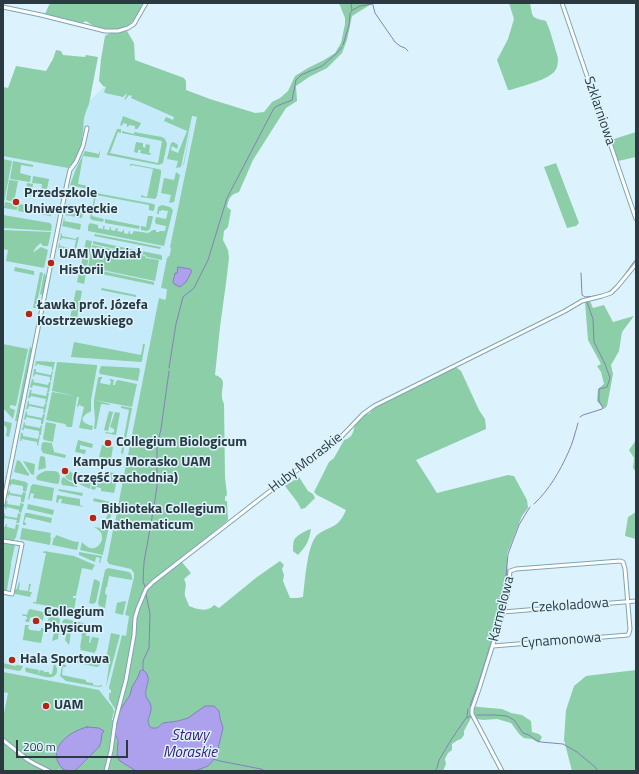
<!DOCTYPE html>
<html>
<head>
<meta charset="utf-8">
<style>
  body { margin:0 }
  #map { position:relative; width:639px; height:774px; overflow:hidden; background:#dcf3fd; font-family:"Titillium Web",sans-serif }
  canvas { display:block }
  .frame { position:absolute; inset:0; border:4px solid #2b3a41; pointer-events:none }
  .scale { position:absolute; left:16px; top:740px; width:112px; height:18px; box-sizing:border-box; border:2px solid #2b3a41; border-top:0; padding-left:5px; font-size:12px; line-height:14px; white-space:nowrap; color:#2b3a41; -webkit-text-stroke:3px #dcf3fd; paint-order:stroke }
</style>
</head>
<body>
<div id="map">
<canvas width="639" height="774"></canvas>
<div class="frame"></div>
<div class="scale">200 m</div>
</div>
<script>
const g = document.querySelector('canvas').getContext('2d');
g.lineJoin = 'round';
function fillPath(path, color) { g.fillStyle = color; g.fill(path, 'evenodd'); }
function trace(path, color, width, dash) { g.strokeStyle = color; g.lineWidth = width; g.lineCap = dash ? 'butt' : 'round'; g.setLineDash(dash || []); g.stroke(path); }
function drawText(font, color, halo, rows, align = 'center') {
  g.font = font + ' "Titillium Web",sans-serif'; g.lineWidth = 3; g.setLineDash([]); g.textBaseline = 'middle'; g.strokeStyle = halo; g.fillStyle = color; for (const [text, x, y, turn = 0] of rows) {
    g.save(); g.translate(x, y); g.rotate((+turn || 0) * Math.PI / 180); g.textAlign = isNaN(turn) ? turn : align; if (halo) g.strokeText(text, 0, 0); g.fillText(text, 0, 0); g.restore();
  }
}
fillPath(new Path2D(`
  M107 84 233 128 145 381 109 561 137 567 131 634 110 722 107 746 82 771H57L3 736V133L85 105Z`), '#c5ebfb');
fillPath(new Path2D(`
  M50 3H143C140 9 137 17 132 22 121 34 97 30 86 21L82 23 45 14Z
  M339 3H373L352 16 347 40 342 53 327 68 309 77 296 86 297 101 286 108 253 160 239 192C230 195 229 198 227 207L231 210 228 227 224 231 223 240 228 250 229 258 226 283 220 327 215 375C228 379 221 387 222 397 222 399 223 402 224 404L225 477 227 495 225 497V501H227L228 520 204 540 175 562 176 565 181 561 191 573 184 579C188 586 184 589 185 596 186 599 188 602 189 606 194 608 202 611 208 609 211 608 212 607 214 605L219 608 257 577 280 561 284 565 282 569 284 575 283 581 290 598H297L303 597C305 582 307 545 317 535 319 533 322 532 325 530 337 525 341 522 346 510L317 495 314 492 329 462 334 458 344 440C358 436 351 424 360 417 362 415 367 414 370 413L373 407 407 390 425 379 452 367 457 368 461 371 479 410 485 419 486 429 416 460 437 493 508 475 514 476 527 500 528 508 522 516 507 554V567L509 575 505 590 504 601 495 634 475 691 471 706 479 707 502 709 511 713 522 715 531 721 532 732 539 734 542 737 539 743 532 739 524 738 520 735 511 723 497 719 483 720 471 718 464 731V735L461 739 458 740 452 744V750L448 753 445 759 446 764 443 771H177L188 718 178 721 163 723 157 728 117 737 118 744 137 771H72C81 768 92 754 99 747L56 757C59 764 61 769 68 771H63L58 769V771H53L28 758 3 738V713H4L8 693 3 692V672L99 690 113 708 114 711 112 720H113L115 709 109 699V693H111V690L109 689V687L122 635 126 636 129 616 125 615 134 577V573L131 569 109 564 107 561 113 530 117 531V529L114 528 127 459 133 460 134 456 128 455 159 298 165 300 166 298 167 289 161 288 167 258 170 255 171 248 170 247 197 117 193 116 184 164 183 166 193 116H192L181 167 176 168 178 161 167 159 171 143 173 142 177 144 178 146 177 149 172 146 171 150 178 153 187 131 164 121 166 117 173 120 174 117 131 98 132 96 129 95 126 99 124 100 127 94H126L123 97 105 93 104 92 106 87 103 86 99 81 101 59 105 36C110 31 120 33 127 31L134 43 135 60 184 78 186 81V90L210 99 255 113 264 112 272 102 280 98 288 91 295 76 308 68 324 60 335 53 341 43 345 24V18Z
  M509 3H530C533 19 531 17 546 21L550 31 558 58C558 64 557 70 553 73 544 81 522 86 510 90H508L497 60 508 39 514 19Z
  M56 50 61 51 63 55C71 56 77 56 85 57L86 55 98 57 89 104C87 109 85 113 84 119 83 123 84 127 83 131 82 143 79 161 68 168L3 156V87L8 88 16 66 46 71 53 59Z
  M123 116 141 123 139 127 137 129H135V126L129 125 128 127H127V124L123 123 122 126 120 125Z
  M117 129H121V133L118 132 110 153 158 163 162 141 122 133V131L134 134V132L162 137 165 139 167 144 163 163 159 165 107 155V154Z
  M636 132V157L618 161 611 140Z
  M136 142 143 143V147L145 148 146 144 150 145 149 153H151L150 155 140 153 141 150H138V153L134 152Z
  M85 151 99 154V151L100 152 99 158 83 156 78 184 88 186V189L70 185 76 169Z
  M3 159 12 161 3 208Z
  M13 161 33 165V167L21 165 20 173 31 176 30 182 10 179Z
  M556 163 579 223 576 226 567 228 544 167Z
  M130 164H132L158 169 161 170V174L157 196 155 199 141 197V195L147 197 153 169 131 165 130 167Z
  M176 172 180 175 174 202 169 203 171 195 161 193 164 178 174 180Z
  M33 176 49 179 47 189 48 190 47 193 41 192 42 184 32 183Z
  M9 180 18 181 14 202 6 200Z
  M27 183 33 184 31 196 25 195Z
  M95 193H96L154 204 155 206 154 210 153 211 149 210V205L96 195 92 216 104 219 103 222 92 220 90 218Z
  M5 202 18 204 17 210 4 208Z
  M19 204 30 206 29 213 18 211Z
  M67 204 84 207 82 218 65 215Z
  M162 205 170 207 173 210 164 246 88 231V226L90 223 98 225V228L103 229V226H105L104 229 109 230 110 227H111V230L115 231 116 228 118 229 117 231 122 232 123 230H124V233L128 234 129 231H130V234H132L134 231 148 233 153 230H156V232H159L160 231H165L166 226 156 224 155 221 156 217 166 219 168 211 161 210V211H159V214H157L158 207Z
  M34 207 52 210 51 216 33 213Z
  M3 215 50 223 52 226 51 231 3 228Z
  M148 216H152L153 217 150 229 147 231 141 230V226L146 227Z
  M64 218 65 219 64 221 81 224 80 230 62 226Z
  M105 219 140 226 139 229 105 223Z
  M3 230 51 232 48 246H43L41 243 37 246 33 252H34L41 247 48 250 44 268 6 261 8 250 3 249Z
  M61 233 62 234V236L76 239 77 237H79L75 254H73L74 251 60 248 59 251 58 250 59 243 60 244V246L74 249 76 240 62 238 61 240H60Z
  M95 234 161 247 160 249 94 236Z
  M86 240 92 241 87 267 81 266Z
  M93 241 126 248 125 251 93 244Z
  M92 245 145 256 146 258 159 260 155 281 88 267Z
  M127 248 161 255 162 256V260L147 257 145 255 126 251Z
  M15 267 34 271V275L14 271Z
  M80 267 87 268 84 284 77 282Z
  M88 268 154 282V285L87 271Z
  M40 272 43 273 36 308H33Z
  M44 273 46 276 43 295 40 294Z
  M102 288 136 295V297L101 290Z
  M76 290 82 291 77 319 70 318Z
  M590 301 593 308 604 305 613 322 634 316 622 332 619 351 611 365 613 374 607 406 604 409 597 401 598 389 604 384 601 372 597 366 601 364 588 340 585 302Z
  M74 342 141 355 143 344H145L142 361 141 362 71 357Z
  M3 344 28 349 16 406 10 405V408L15 410 13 419 3 408Z
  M30 346 32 350 18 421H15Z
  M36 361 55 362 53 370H52V367L37 364 36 366H35Z
  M57 362 97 365V367L91 400V411C89 413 87 413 85 415 78 421 88 425 93 426L92 430 79 428 84 407 79 405 78 407H77L79 397H77L72 427H67L65 424 46 420 52 392 76 396 52 391Z
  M101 366 139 368 140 370 138 381 100 374 99 372Z
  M34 369H36V372L51 375 52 371H53L51 381H50V377L35 374 34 377 33 376Z
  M99 377H102V379H101L100 383 110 385 111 381 109 380 110 379 114 380 113 385H115L116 381 118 380 137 384 132 407 94 400 98 378Z
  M32 379 34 380 33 382 48 385 49 382H51L49 392H47L48 388 33 385 32 388 30 387Z
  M30 390H32L31 393 46 396 47 392 49 393 47 403 45 402 46 399 31 396 30 398H28Z
  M94 400 110 404V405L101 404 96 429H94L95 419 94 406Z
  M28 401H29V404L44 407 45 403 47 404 45 413H43L44 409 29 406 28 409H26Z
  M121 406 132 408 123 454 121 453 129 410 121 408Z
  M26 411 27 412V415L42 418 43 414H45L43 424H41V420L26 417V420L24 419Z
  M109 411 113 412 108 431 104 430Z
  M115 412 120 413 116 435 105 433 106 432 111 433 114 432V429L110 427Z
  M3 421 12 423 9 437 6 436 7 428 3 424Z
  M24 422 25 423V425L40 428 41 425H42L41 435H39V431L24 428V430H22Z
  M46 422 56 424 53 442 44 440 43 438Z
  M21 433H23V436L38 439 39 435 40 436 38 446 37 445V442L22 439 21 441H20Z
  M78 440 93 444 92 448 80 445V449L86 450 85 454 75 452Z
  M636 440V472L633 468 634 458 629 450Z
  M44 442 52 443C52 447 54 449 54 452L66 455 65 458 43 453 41 449 42 443Z
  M102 445 106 446V447L107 446 113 447 111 459 99 457Z
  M41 456 45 457 46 468 38 470 40 457Z
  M17 460 20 461 29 474V476L14 472Z
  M23 461 35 464 34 475 31 474Z
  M69 470 73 474 79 476 77 483 67 479 64 474V473Z
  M45 471H54L58 472 60 476 59 483 57 484 37 480 36 477 39 474Z
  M109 472 114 473 116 475 115 483 116 484 114 493 101 491V488L96 487 95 490 91 489 92 482H94V481L106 483 111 481C112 479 111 476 108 475Z
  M81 474 91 476 90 480 91 481 90 489 79 484Z
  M64 477 67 480 77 485V487L62 485 61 482 62 478Z
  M299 477 308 491 313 494 315 498 305 508 301 509 298 503 285 486Z
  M13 479 26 482 28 484 26 492 23 491V486L11 484V487C8 483 9 480 13 479Z
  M33 484 54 488 52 501 33 498 34 494 31 493 29 500 28 499 31 486Z
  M58 489 83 493 82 496 59 491Z
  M10 490V493L22 495 23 492 26 493 24 502H21V497L9 495 8 498 7 493Z
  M57 495 80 499V505L84 507 61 503 62 499H59L58 503 56 502Z
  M94 498 114 503 109 524 101 522V520L106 521C106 515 111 511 110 505L93 501Z
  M7 501H8L7 504 20 506V503L24 504 21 513 19 512V510L7 507 6 510 4 506Z
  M28 504 54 510 53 515 27 509Z
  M636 512V539L625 536 628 517Z
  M5 513V516L17 518 18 513 21 514 19 523H16L17 520 5 518 4 520H3V514Z
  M25 513H28L52 518 51 523 26 517 24 522 26 523V525H23V523Z
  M6 524H7V527L15 529 16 524 19 525 16 537 14 540 11 541 3 539V526L5 527Z
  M94 527 107 529 108 531 103 554V555L80 550 82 542C84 544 87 547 90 548 97 550 105 541 101 533 100 531 96 528 94 527Z
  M22 528 51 533 50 537H51L50 545 20 539Z
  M311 529C309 542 306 546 298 555L293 551C293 547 293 543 294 540 297 535 305 531 311 529Z
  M56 535C63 537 72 542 79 542L77 550 52 545 54 537 55 538Z
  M3 543 15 545 11 563V565L7 590H3Z
  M44 551 74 556 95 565 92 570 82 568 76 596H73V598H76L74 611 33 603V602H36L46 553H43Z
  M79 552 102 556 100 563H99L100 558 96 557 95 562 79 555Z
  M108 568 129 572C132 574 132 576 132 580L109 576 107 587H106L105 594 107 595 105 608 99 606 98 603 105 570Z
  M94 579 99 581 100 583 96 602 93 604 89 603Z
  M19 582H20L19 590 28 591 29 584H31L29 592H32L30 597 15 594 14 591 15 589H17Z
  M126 601 123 615 115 613 117 603 120 602Z
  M47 608 62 611 61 615 47 613Z
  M30 609 43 612 44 614 43 621 41 619 32 617 30 618 29 622H26L25 620 27 619V618L26 616H22L23 614 27 615 28 611Z
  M49 616 59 618 60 619 58 639 52 641 55 628 53 626 54 623 48 621Z
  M66 619 87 624 88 626 86 636H90L89 643H90L92 637 99 638 96 651H95V653L80 650 81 648 80 647 82 636H81L82 633 81 631 83 628 82 627 74 626V630L71 632 69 645 65 640 69 624 62 623 63 620Z
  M25 625H29L28 628 30 630 39 631 41 630V628H44L41 643 42 644 41 643 23 640 22 641 23 639Z
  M111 633 120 635 106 687 109 665 101 663 100 665 97 667 77 663 75 661 76 659 77 660 94 663 97 662 98 664 106 659 108 656 107 654Z
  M3 663 15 666 17 665 23 666 21 670 19 671 3 668Z
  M54 663C58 667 59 675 52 677 48 678 42 676 38 675L40 670 44 671V673L45 672H49V674H52Z
  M63 664 66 665V667H63L62 675 86 680V682L93 683V685L100 686V685L103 686 99 687 66 681 60 676 62 666Z
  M26 667 28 668 39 670 38 675 26 672 25 670Z
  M636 670V771H572L564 740 566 710 574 686 586 676Z
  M3 743 27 762 45 771H3Z`), '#8bcea7');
const water = new Path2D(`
  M178 267 190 269 192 271 186 282 180 287 174 284 173 282 175 273H177Z
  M143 670C154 678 144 686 146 696 147 700 151 702 151 707 152 716 144 719 151 728H157L163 723 178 721 188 718 205 706H214L219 711 220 718 223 728 216 757 208 766 195 771H136L120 761 117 757 118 740 115 734 119 713 122 707 130 695 132 687 138 677 140 671Z
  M87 727 99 728 104 731 102 734 101 742 99 747 76 770 72 771 64 770C44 751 67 732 87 727Z`);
fillPath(water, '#ada0ed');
trace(water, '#8681b9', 1);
trace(new Path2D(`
  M373 5 375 13 395 42 400 46 405 48 408 51
  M353 10 360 6 373 4
  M343 45 349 25 350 13 352 11 351 3
  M581 273 582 295 585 297 596 296
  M607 293C618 287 628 269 636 259
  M169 368 176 324 183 297 194 288 208 260 227 198 274 108C279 104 286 103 292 100L296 80 301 75 322 66 337 53 342 47
  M580 417 583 415 602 409 603 408 599 401V389L607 387 610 378 605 364 594 342 593 319 587 302
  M534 504C549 490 560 471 568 453 573 443 575 433 578 423
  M145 587 143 581 144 562 153 512 157 487V446L161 429 169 371
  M143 670V661L149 648 150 614 146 594
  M470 706 480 678 501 612 504 599 508 554 519 525 528 510 530 507
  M477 715H495L507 716 514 720 523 733 529 735 536 740 541 742 563 744 577 752 595 767 598 771
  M467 717 468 709
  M213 759 220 761 261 769 265 771
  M435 771 437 768 439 760 451 740 466 718 471 716`), '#8681b9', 1);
const street = new Path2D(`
  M562 3 636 219
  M3 7 41 15 105 31H118L128 28 134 24 146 3
  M3 504 67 183 70 170 76 162 83 146 87 128
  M3 541 22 544 12 594 3 592
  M503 612 636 601
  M493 646 628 635 629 633 630 629 625 569 623 562 620 561 516 569 510 571 508 592 503 612 479 689 472 709V714L502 771
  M3 740 28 760 35 764 49 771
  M106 771 111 751 115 722 126 680 134 635 135 618 138 608 146 589 153 582 301 467 331 445 342 436 363 414 374 406 565 311 582 301 602 296 611 293 618 286 636 264`);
trace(street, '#7ea4b3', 5);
trace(street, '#fff', 3);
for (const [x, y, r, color] of [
  [16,202,4,"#b42612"],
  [51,263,4,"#b42612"],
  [29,314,4,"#b42612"],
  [108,443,4,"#b42612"],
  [65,471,4,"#b42612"],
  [93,518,4,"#b42612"],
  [36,621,4,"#b42612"],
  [12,660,4,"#b42612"],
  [46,706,4,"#b42612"]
]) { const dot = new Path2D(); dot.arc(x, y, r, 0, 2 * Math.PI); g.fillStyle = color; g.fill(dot); trace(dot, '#dcf3fd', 1.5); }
drawText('14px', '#2b3a41', '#dcf3fd', [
  ["Szklarniowa",599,111,71],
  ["Huby Moraskie",306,463,-38],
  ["Czekoladowa",570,606,-4],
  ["Karmelowa",502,609,-76],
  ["Cynamonowa",561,641,-4]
]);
drawText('bold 14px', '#2b3a41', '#dcf3fd', [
  ["Przedszkole",24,194],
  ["Uniwersyteckie",24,210],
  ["UAM Wydział",59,255],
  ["Historii",59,271],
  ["Ławka prof. Józefa",37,306],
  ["Kostrzewskiego",37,322],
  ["Collegium Biologicum",116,443],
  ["Kampus Morasko UAM",73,463],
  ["(część zachodnia)",73,479],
  ["Biblioteka Collegium",101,510],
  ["Mathematicum",101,526],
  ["Collegium",44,613],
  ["Physicum",44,629],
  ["Hala Sportowa",20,660],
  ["UAM",54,706]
], 'left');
drawText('italic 15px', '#361871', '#dcf3fd', [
  ["Stawy",190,736],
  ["Moraskie",190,753]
]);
</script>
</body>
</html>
